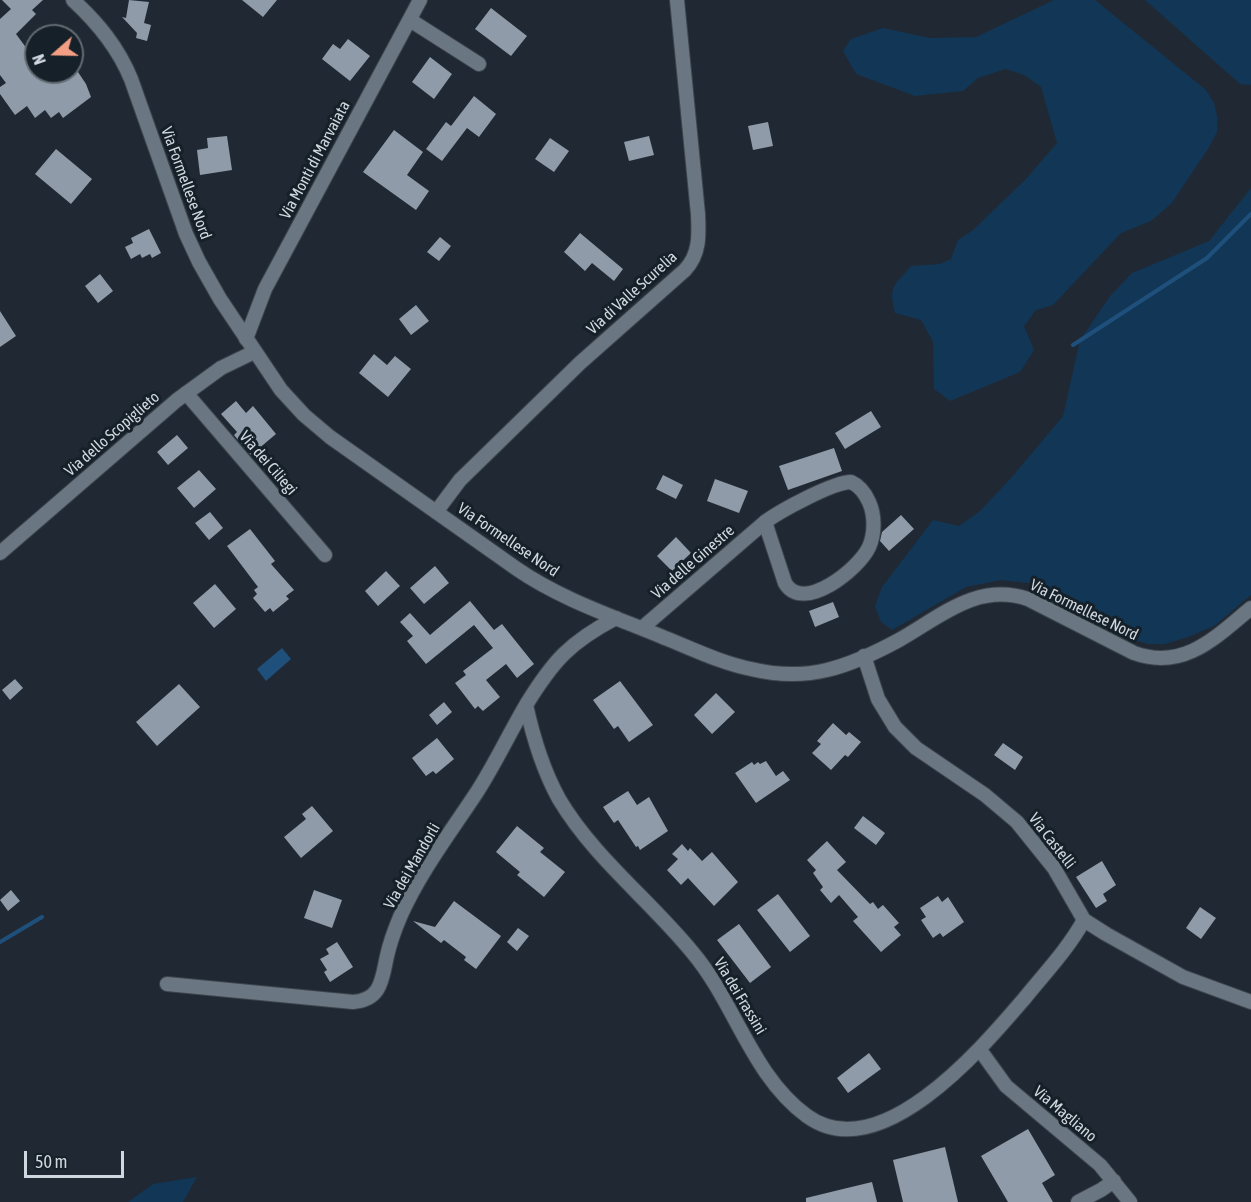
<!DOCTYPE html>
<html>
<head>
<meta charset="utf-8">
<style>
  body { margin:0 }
  #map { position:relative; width:1251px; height:1202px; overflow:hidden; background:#202933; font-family:"Asap Condensed",sans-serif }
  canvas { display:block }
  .north { position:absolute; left:24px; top:24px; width:60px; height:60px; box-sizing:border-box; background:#162029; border:2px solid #616971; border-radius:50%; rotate:250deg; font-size:16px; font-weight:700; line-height:24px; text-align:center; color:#d1d7de }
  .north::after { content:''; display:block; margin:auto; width:21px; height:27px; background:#f39f84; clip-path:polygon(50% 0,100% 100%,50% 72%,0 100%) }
  .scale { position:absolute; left:24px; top:1151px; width:100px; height:27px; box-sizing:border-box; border:3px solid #d1d7de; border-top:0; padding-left:8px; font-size:18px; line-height:21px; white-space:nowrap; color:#d1d7de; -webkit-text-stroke:4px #162029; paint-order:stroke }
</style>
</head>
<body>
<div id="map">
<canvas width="1251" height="1202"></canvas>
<div class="north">N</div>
<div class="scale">50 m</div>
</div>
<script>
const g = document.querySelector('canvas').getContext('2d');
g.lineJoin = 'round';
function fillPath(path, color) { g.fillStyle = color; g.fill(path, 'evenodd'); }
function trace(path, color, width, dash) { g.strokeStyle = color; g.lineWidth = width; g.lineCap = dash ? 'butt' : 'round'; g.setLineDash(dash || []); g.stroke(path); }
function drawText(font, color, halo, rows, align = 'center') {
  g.font = font + ' "Asap Condensed",sans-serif'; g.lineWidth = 6; g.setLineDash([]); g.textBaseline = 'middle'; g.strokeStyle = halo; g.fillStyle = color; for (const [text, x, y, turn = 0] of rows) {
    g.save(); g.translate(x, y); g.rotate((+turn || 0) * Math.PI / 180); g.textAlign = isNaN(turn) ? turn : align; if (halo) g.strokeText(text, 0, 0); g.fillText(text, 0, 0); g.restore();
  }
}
fillPath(new Path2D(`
  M1054 0H1095L1206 90 1214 103 1217 116V132L1208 149 1171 204 1151 221 1121 233 1053 305 1036 310 1024 326 1034 350 1020 372 950 401 934 389 933 342 921 320 895 313C888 286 894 286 911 266L940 264 951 259 958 240 973 230 1026 179 1057 143 1041 87 1024 75 1005 69 978 78 963 91 915 96 856 74 843 51 851 39 883 28 930 38 976 37Z
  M1145 0H1251V85L1240 84Z
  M1251 188V595L1214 626 1188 637 1165 644H1148L1122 636 1037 584 1001 580 966 587 892 630 881 622 875 606 882 587 933 520 959 526 980 511 1011 478 1063 416 1080 340 1111 295 1132 273 1209 241Z
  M197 1177 183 1202H128L153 1184Z`), '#123656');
fillPath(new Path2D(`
  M282 648 291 659 266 681 257 669Z`), '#1f507c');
trace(new Path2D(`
  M1073 345 1207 258 1251 214
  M0 942 42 917`), '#1f507c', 4);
fillPath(new Path2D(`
  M2 0H43L32 10 36 14 16 34 36 61V72H78L86 84 91 97 63 118 59 112 51 118 45 110 35 118 27 106 15 115 0 94V87L6 83 0 75V19L11 9Z
  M129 0 149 2 144 23 151 25 147 41 136 38 137 33 122 17 126 18Z
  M242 0H277L263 17Z
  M491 8 527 36 511 56 475 29Z
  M348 39 370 56 350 81 322 59 333 44 340 49Z
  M430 57 452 74 434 99 412 82Z
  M474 96 496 114 479 137 467 128 442 161 426 149 446 122 451 126Z
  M768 122 773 146 753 150 748 126Z
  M394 130 423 152 407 175 429 191 416 210 363 172Z
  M227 136 232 170 200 175 197 150 208 148 207 138Z
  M649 136 654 155 629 161 624 142Z
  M550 138 569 151 554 172 535 159Z
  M56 149 92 179 71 204 35 174Z
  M149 229 161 253 152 258 150 254 142 258 140 254 131 259 125 247 133 243 131 238Z
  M580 233 623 269 614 281 592 263 585 271 564 252Z
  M440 237 451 246 439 261 427 252Z
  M100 274 113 291 98 303 85 286Z
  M416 305 429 321 411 335 399 319Z
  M0 311 16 336 0 347Z
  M374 354 387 365 395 356 411 369 388 397 359 373Z
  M236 401 246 413 253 406 276 434 251 455 234 435 237 432 221 414Z
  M871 411 881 427 845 449 835 433Z
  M177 435 188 448 168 465 157 452Z
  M834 448 842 471 788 490 779 466Z
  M199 470 216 489 194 508 177 488Z
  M663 475 683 485 676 499 656 489Z
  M715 479 748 491 739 513 707 501Z
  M210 512 223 528 209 540 195 523Z
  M901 515 914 529 889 551 880 541 882 532Z
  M250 529 275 561 271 564 294 590 286 596 289 599 273 612 270 608 265 612 253 598 257 594 254 590 258 587 227 546Z
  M676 537 691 553 672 571 657 556Z
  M435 566 449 583 424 604 410 588Z
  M386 571 400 586 378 606 365 591Z
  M215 584 236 609 214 628 193 603Z
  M470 601 494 630 502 624 534 664 517 678 506 664 486 680 500 697 483 711 478 706 475 709 455 683 466 675 463 671 493 648 474 625 426 664 407 641 413 636 400 622 410 613 430 635Z
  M833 602 839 617 815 627 809 611Z
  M15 679 23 688 10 700 2 690Z
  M620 681 653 725 629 742 618 726 614 729 593 700Z
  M179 684 200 707 157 746 136 722Z
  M716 693 735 712 712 734 694 715Z
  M444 702 452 712 437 725 429 715Z
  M833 723 846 735 849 732 861 742 848 757 845 755 831 770 812 753 821 744 817 741Z
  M437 738 454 759 436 774 433 771 426 776 412 758Z
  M1003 743 1023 757 1015 770 994 755Z
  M766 761 776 776 783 771 790 780 756 803 735 773 752 762 754 765 758 762 760 764Z
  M628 791 637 805 649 797 668 831 640 850 638 846 636 847 618 820 614 823 603 807Z
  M312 806 333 831 301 858 284 837 306 819 302 814Z
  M863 816 885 833 876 845 854 828Z
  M517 826 544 848 540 852 565 872 544 897 517 875 520 872 496 852Z
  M827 841 846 862 837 870 870 904 873 902 878 909 883 905 899 923 894 927 901 935 881 952 853 921 858 917 839 895 831 903 820 890 823 887 813 873 816 870 807 860Z
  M682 844 688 851 690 848 702 861 712 852 738 882 714 906 688 878 681 885 667 870 678 859 672 854Z
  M1102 861 1116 885 1103 894 1107 901 1096 908 1076 877Z
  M11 890 20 901 8 911 0 900Z
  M314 890 342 900 332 928 304 918Z
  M778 894 810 936 790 952 757 910Z
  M938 896 942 902 948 897 964 922 943 937 940 933 933 938 921 920 926 917 920 908Z
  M454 901 501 936 476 969 464 960 466 957 444 940 441 943 413 921 435 927Z
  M1200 907 1216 918 1201 939 1186 928Z
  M739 924 771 967 750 983 717 940Z
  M518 928 529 936 517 951 507 942Z
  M337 942 353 967 330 982 324 972 327 970 320 959 329 954 326 949Z
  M869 1053 881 1069 848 1093 837 1078Z
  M1028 1129 1055 1175 1042 1183 1053 1202H1008L981 1156Z
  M945 1147 958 1202H903L893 1160Z
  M872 1182 877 1202H806V1198Z`), '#8f9ba8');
const minor = new Path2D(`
  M73 0C98 23 118 47 131 79L186 234 199 262 220 299 281 390 304 415 330 437 517 569C562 600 615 617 665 638 693 649 721 663 751 669 776 675 802 676 827 670 852 664 877 652 899 640 940 617 977 582 1028 599L1134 653C1184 671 1216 637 1251 608
  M410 20 479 64
  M246 339 265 289 420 0
  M186 393 325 555
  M436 512 460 480 580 363 685 270C700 254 699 235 698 214L677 0
  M0 553 177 400 221 368 254 352
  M616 618C570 642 553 661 526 705 533 737 543 770 559 799 594 858 650 900 693 953 735 1003 752 1076 807 1116 880 1169 982 1048 1024 999 1045 973 1068 949 1084 920
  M642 628 765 522C780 511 833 482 851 482 860 486 865 493 869 502 875 515 875 534 869 547 859 569 803 614 785 583L765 522
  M864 656 878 699 895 727 916 748 985 795 1017 822 1054 868 1084 920 1106 934 1183 977 1251 1002
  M167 984 353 1002C382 1000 382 978 387 956 390 942 395 929 400 917 420 872 450 833 477 792 495 764 509 734 526 705
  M980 1050 1006 1086 1100 1165 1130 1202
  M1078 1202 1101 1190 1114 1181`);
trace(minor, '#3d454e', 16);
trace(minor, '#6a7682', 14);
drawText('16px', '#d1d7de', '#162029', [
  ["Via Monti di Marvaiata",315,160,-62],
  ["Via Formellese Nord",186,183,70],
  ["Via di Valle Scurelia",632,293,-42],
  ["Via dello Scopiglieto",112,434,-41],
  ["Via dei Ciliegi",268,463,49],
  ["Via Formellese Nord",508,540,34],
  ["Via delle Ginestre",693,562,-41],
  ["Via Formellese Nord",1084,610,26],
  ["Via Castelli",1052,841,52],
  ["Via dei Mandorli",412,866,-60],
  ["Via dei Frassini",740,996,59],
  ["Via Magliano",1065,1114,40]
]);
</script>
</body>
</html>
